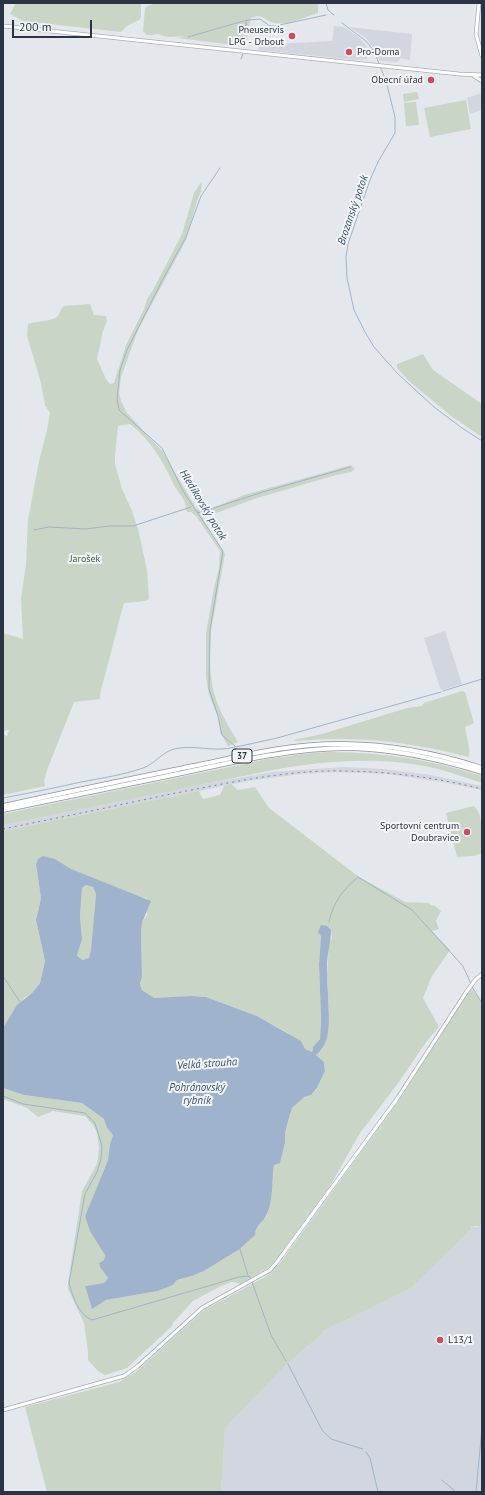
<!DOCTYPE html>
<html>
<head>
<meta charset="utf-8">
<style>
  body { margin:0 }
  #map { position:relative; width:485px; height:1495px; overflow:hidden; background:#e4e7ec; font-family:"PT Sans",sans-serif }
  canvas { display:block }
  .frame { position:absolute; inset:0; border:4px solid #2b3445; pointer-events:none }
  .scale { position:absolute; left:12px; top:20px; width:80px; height:18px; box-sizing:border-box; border:2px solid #2b3445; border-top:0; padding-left:5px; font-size:12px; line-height:14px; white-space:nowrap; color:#2b3445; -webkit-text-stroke:3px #f4f6f9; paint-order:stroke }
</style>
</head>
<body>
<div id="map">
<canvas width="485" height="1495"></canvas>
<div class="frame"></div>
<div class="scale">200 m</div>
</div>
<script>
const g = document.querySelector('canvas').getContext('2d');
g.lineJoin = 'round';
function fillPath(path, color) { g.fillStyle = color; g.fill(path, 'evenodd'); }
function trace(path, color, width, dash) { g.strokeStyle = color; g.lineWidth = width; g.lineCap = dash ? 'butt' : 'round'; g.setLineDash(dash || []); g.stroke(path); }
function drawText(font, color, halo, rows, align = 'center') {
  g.font = font + ' "PT Sans",sans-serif'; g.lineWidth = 4; g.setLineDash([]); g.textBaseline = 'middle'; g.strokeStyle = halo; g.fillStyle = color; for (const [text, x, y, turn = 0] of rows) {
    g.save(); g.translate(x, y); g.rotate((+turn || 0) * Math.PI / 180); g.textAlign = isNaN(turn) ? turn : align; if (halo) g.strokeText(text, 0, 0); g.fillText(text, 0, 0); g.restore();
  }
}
fillPath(new Path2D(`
  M334 26 344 27 360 38 371 52 368 54 367 59 356 60 259 50 258 45 332 41Z
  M349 27 412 34 410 60 400 58 399 61 396 62 380 61 374 49 366 38Z
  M482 93V110L470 114 467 98Z
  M445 631 462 684 442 690 440 688 424 638Z
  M343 767 383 769 431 775 482 786V790L448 783 387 774 335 772 301 774 248 781 3 831V825L193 786 272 772Z
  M473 1225 474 1227 482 1226V1492H221L225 1428 285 1366 322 1334 323 1331 410 1289Z`), '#d2d6de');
fillPath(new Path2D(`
  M16 3H141V17L139 20 127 26 121 32 23 21 10 14Z
  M156 3H318V13C305 17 290 25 275 23 268 22 264 16 257 16L217 28 251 18 246 44H226L178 38 185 36C176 36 167 39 159 34L152 35H147L143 31 145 9 147 6Z
  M417 92 419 99 404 102 403 94Z
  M466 100 471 129 430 137 424 108Z
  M416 102 419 125 406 126 404 103Z
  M202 181 201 191 197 201 186 240 138 330 121 377 119 393 121 401 127 413 163 452 196 508 201 511 208 510 244 495 348 466 351 465 355 469 351 472 336 475 257 498 222 511 203 517 204 521 225 554 211 630C210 649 209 670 213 689 217 707 228 726 238 742L228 746 220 732 218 717 209 695 206 677V633L214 588 219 568 220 551 196 516 191 512H187C186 509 186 506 185 503 183 497 178 492 175 487 164 463 151 440 130 424L118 426 115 455V464L122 489 132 511 138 529 147 570 149 599 145 601 124 603C117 626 112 651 105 675 103 684 100 690 100 699L74 702 47 770 44 781 45 786 3 795V734L7 736 9 730 3 731V633L23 639 21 598 26 565 28 520 39 461 47 430 50 413 45 405 40 379 27 336 28 324C37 321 49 322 57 317 60 314 60 309 64 306L90 304 94 315 106 316 107 321 103 331 97 359 106 379 110 384 114 383 126 345 144 309 147 299 153 290 182 234 194 193Z
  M423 354 433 370 482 404V437L451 416 409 381 397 368V364Z
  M462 691 465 692 474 723 465 727C466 734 471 751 469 757 462 755 455 754 448 752 396 740 349 736 295 741L294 740 322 734 407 708 422 706 424 703Z
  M331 752C383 752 432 760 482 776V783C467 778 453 773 438 769 384 756 327 760 273 770L3 825V814L268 759 311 753Z
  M231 784 238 790 255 787 269 808 359 877 405 902 428 903 432 906 434 905 441 911 436 921 439 929 432 931 450 950 432 976 423 998 439 1027 426 1042 399 1082 360 1133 330 1186 276 1260 269 1267 241 1284 232 1282 221 1286 193 1301 172 1324 173 1325 127 1368 105 1375 98 1371 88 1360V1352L84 1323 68 1289V1283L82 1191 96 1166 98 1159 99 1147 97 1133 93 1125 85 1116 53 1111 38 1117 27 1108 3 1099V1088L24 1095 82 1103 104 1119 107 1128 113 1135 110 1144 108 1160 85 1216 105 1255 104 1260 99 1263 100 1267 108 1278 104 1283 85 1286 92 1308 106 1300 158 1291 173 1285 177 1280 192 1276 204 1271 240 1249 250 1240 257 1227 267 1216 273 1180 274 1164 280 1162 285 1143V1133L290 1114 292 1108 304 1096 311 1095 317 1089 325 1071 324 1062 316 1055 328 1034 329 1024 327 975 329 943 332 938 331 930 321 936 319 964 321 1019 320 1039 313 1047V1049L312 1052 304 1049 288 1033 257 1016 206 997 191 996 154 999 142 990 140 984 142 976 141 931 142 923 147 915V898L140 897 70 869 55 859 36 864 41 898 36 920 45 961 40 983 32 993 24 998 3 1028V831L199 791 203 799 220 795 224 786Z
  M474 806C485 818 482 838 482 853L474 856 457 857 446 813Z
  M86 885 93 887 96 894 91 949 89 958 83 960 77 956 82 939 80 916 82 888Z
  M471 988 482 1002V1226H471V1229L410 1289 323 1331 322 1334 285 1366 225 1428 221 1492H47L25 1407 119 1382 137 1371 204 1310 265 1277 280 1263 400 1099Z`), '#c9d6c5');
fillPath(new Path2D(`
  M43 856 55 859 71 869 151 901 142 923 141 931 142 976 140 984 142 990 154 998 191 996 206 997 257 1016 301 1041 305 1049 312 1052 313 1049V1047L320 1039 321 1019 319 964 321 936 318 932 321 925 327 926 331 930C331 941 328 951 327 963 327 973 327 984 328 994 328 1015 334 1040 316 1055L324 1062 325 1071 317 1088 311 1095 304 1097 292 1108 290 1114 285 1133V1143L280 1163 274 1165C272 1179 273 1201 267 1214 264 1222 255 1225 255 1235L240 1249 204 1271 192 1276 177 1280 173 1285 158 1291 106 1300 92 1309 85 1286 104 1283 108 1278 100 1267 99 1263 104 1260 105 1255 90 1231 85 1216 108 1160 110 1144 113 1135 107 1128 104 1119 82 1103 24 1095 3 1088V1028L17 1005 32 993 40 983 45 961 36 920 41 898 36 864 38 859ZM86 885 93 887 96 894 91 949 89 958 83 960 77 956 82 939 80 916 82 888Z`), '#9fb4cc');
trace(new Path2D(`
  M326 3 328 10 334 15
  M342 23 366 41 374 51 386 81 395 117V133L378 162 370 180 348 244 346 257 347 278 354 310 365 332 374 347 398 374 434 407 462 428 482 441
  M188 37 247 20
  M245 40 246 22 248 20 260 19 270 26H275L326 15
  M241 59 243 54
  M220 168 201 196 186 237 164 277 127 350 120 370 117 399 119 410 162 448 183 491 223 551 210 630 209 689 218 716 222 735 236 747 277 738 441 692
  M198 513 263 492 350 467
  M34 530 49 527 86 529 108 526H133L191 507
  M443 691 482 679
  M3 798C29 793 55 788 81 782 102 778 123 775 143 768 155 764 162 752 174 749 194 744 215 753 235 747
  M329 922C333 902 343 890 358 877L412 910 463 966 471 984
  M3 976 20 1002
  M472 987 482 1003
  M3 1096 23 1104 85 1113 95 1123 102 1146 101 1159 97 1172 85 1194 69 1283C73 1297 78 1314 92 1320L239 1277 249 1276 251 1279
  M240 1249 248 1275
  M252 1282 271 1335 286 1361
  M288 1364 322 1430 331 1439 363 1449
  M366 1452 370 1458 378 1492
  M442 1480 456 1492
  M476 1492 482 1428`), '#9fb4cc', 1);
const secondary = new Path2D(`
  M479 3 476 34 482 56
  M3 26 459 74 482 75
  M474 76 482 81
  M3 1410 124 1376 138 1366 202 1308 270 1270 277 1262 397 1099 467 991 476 979 482 974`);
const highway = new Path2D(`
  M3 806C66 792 130 779 193 766 242 756 292 743 342 744 390 744 436 753 482 768
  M3 810C64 797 126 785 187 772 241 760 295 748 351 748 396 749 439 759 482 772`);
trace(secondary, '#a9aeb7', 4.5);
trace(highway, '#8b94a3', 5.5);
trace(secondary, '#fff', 3);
trace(highway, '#fff', 4);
trace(new Path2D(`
  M3 829C57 818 111 807 166 795 218 785 270 773 324 771 377 770 430 776 482 789`), '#7d8696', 1, [2, 4]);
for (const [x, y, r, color] of [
  [292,36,4,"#d1495b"],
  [349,52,4,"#d1495b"],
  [431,80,4,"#d1495b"],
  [467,832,4,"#d1495b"],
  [440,1340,4,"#d1495b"]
]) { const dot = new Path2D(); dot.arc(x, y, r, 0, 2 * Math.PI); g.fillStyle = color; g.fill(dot); trace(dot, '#f4f6f9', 1.5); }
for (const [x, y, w] of [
  [242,756,20]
]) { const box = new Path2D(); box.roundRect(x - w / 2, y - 7, w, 14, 3); g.fillStyle = '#f4f6f9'; g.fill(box); trace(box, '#2b3445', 1); }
drawText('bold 9px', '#2b3445', null, [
  ["37",242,756]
]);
drawText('10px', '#2b3445', '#f4f6f9', [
  ["Pneuservis",284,30],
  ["LPG - Drbout",284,42],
  ["Pro-Doma",357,52,"left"],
  ["Obecní úřad",423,80],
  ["Sportovní centrum",459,826],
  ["Doubravice",459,838],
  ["L13/1",448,1340,"left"]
], 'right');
drawText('10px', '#3f6138', '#f4f6f9', [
  ["Jarošek",85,559]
]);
drawText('italic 11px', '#34527a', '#f4f6f9', [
  ["Brozanský potok",353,210,-71],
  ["Hledíkovský potok",203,505,59],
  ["Velká strouha",207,1064,-4],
  ["Pohránovský",197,1088],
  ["rybník",197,1101]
]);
</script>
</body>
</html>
